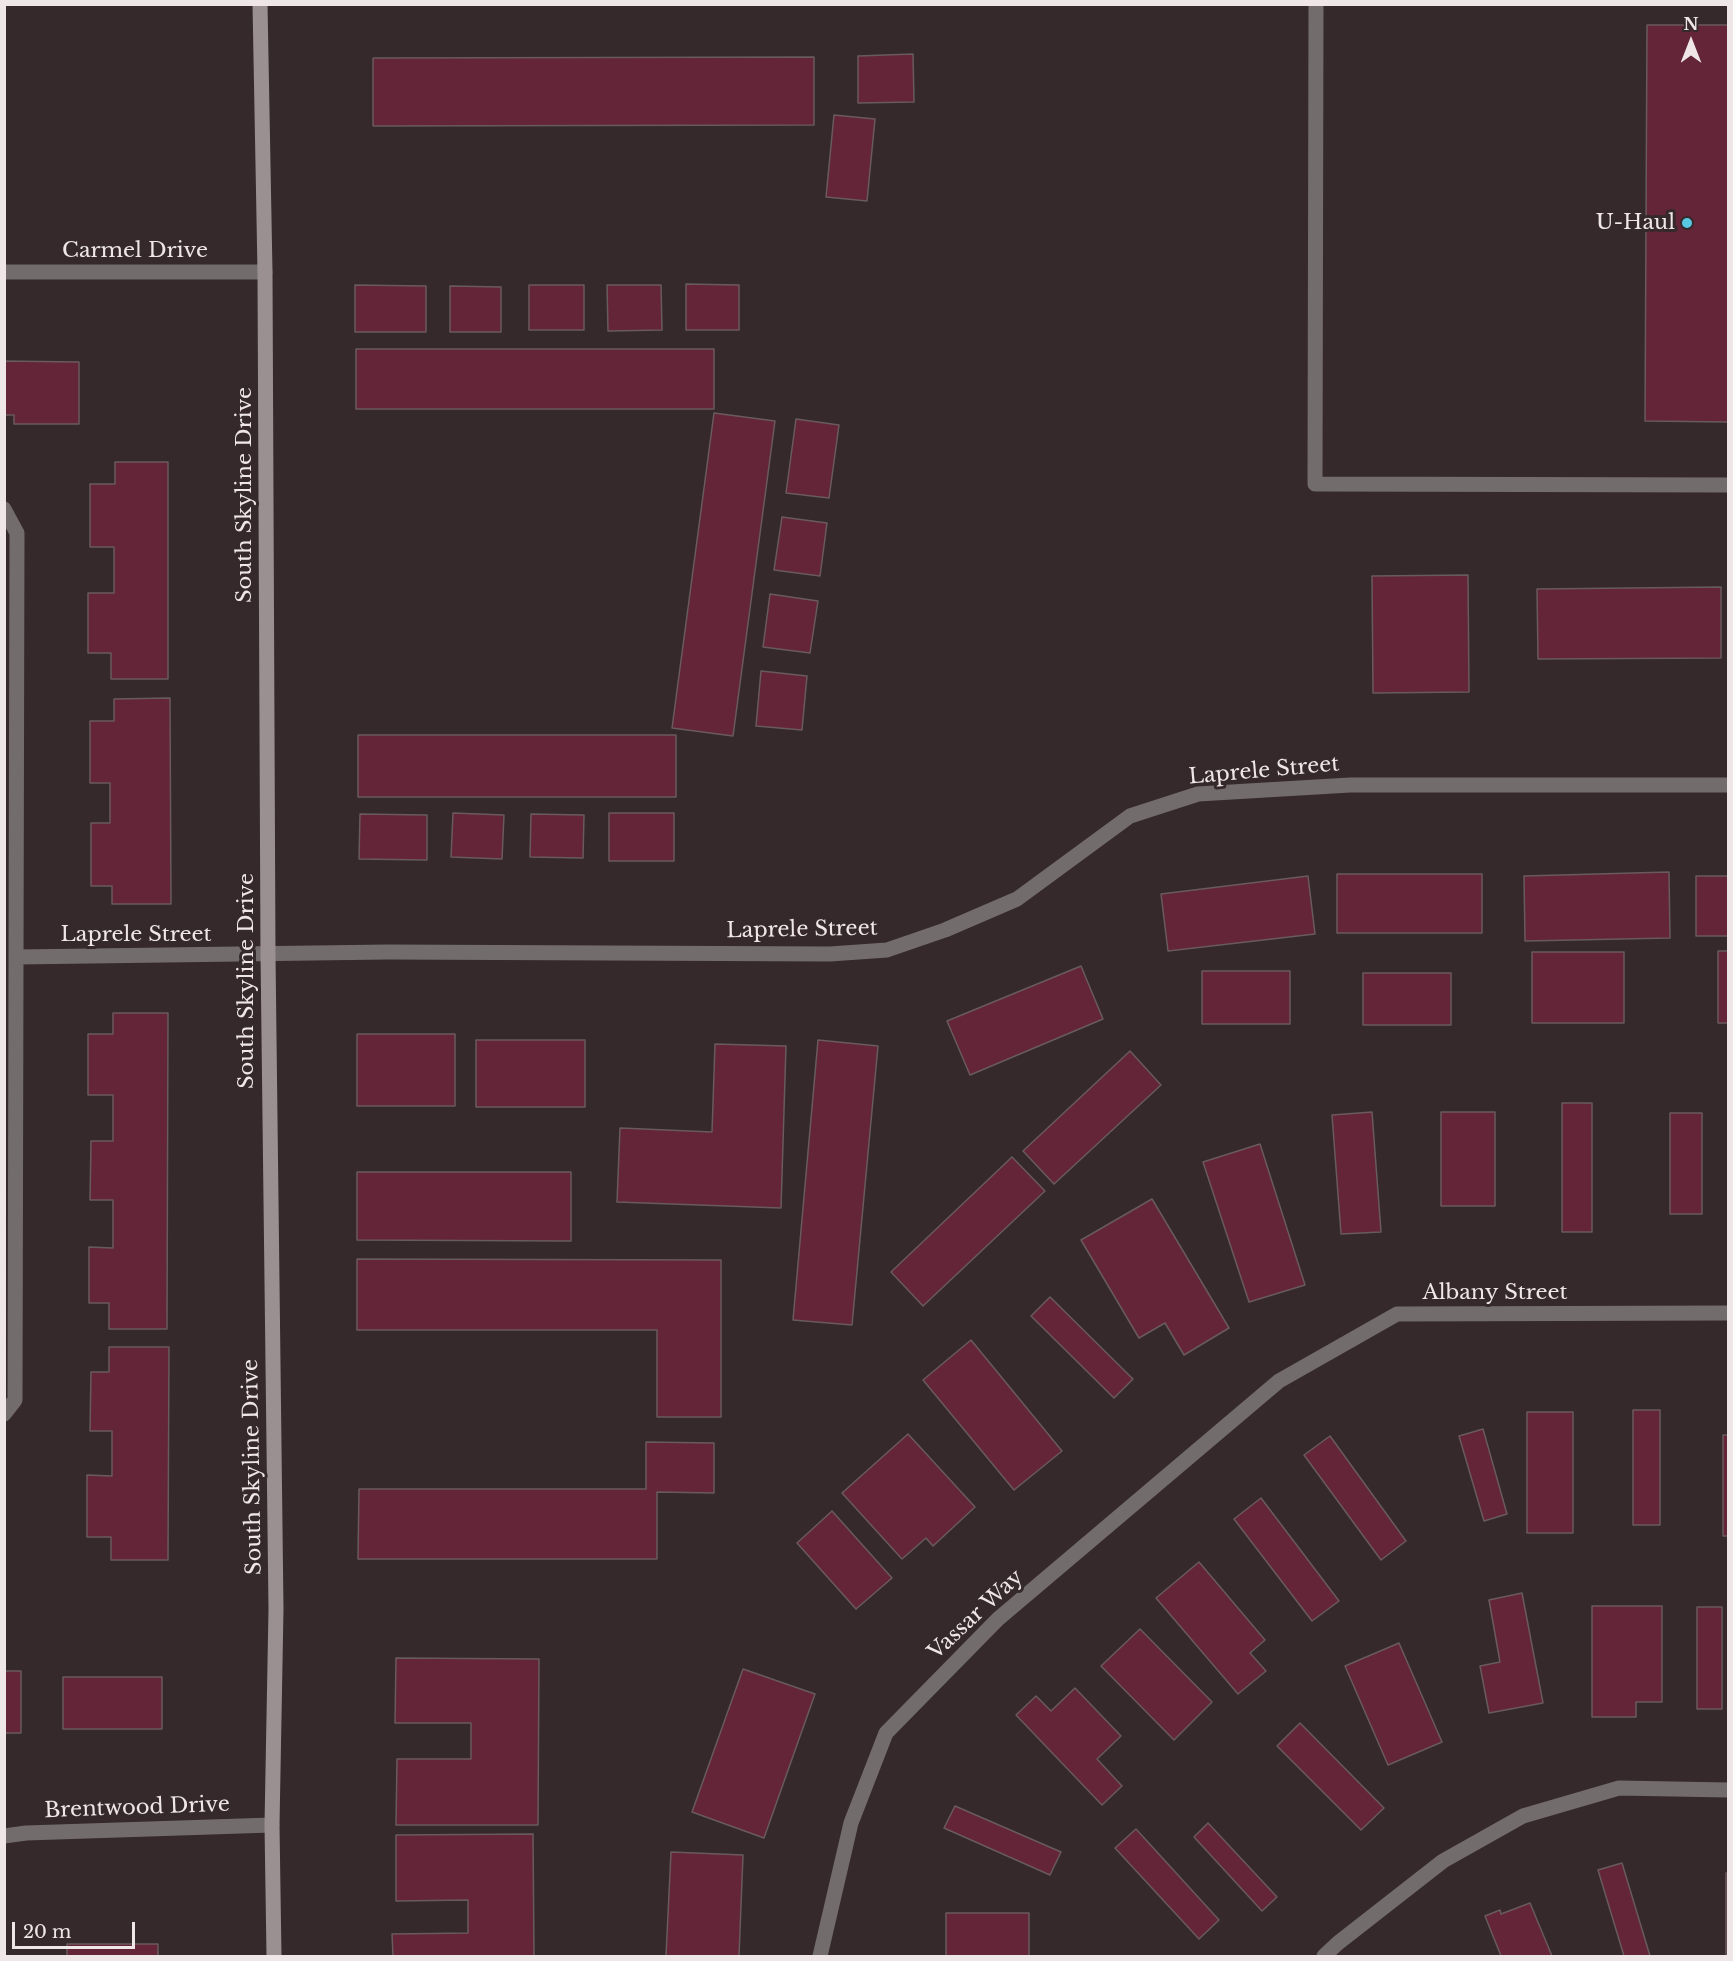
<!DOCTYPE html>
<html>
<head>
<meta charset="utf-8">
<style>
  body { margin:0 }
  #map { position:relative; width:1733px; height:1961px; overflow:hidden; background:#35292b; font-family:"Libre Baskerville",serif }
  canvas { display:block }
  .frame { position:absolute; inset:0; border:6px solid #eee6e7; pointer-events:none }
  .north { position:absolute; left:1661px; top:12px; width:60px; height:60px; -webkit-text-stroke:4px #35292b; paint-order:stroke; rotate:0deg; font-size:16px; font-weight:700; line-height:24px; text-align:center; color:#eee6e7 }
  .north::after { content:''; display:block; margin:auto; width:21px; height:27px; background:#eee6e7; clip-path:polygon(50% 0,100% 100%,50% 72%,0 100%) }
  .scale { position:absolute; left:12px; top:1922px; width:123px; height:27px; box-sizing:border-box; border:3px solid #eee6e7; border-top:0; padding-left:8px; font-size:18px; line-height:21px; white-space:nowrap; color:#eee6e7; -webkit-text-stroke:4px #35292b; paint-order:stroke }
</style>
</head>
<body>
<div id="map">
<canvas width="1733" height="1961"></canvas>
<div class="frame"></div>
<div class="north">N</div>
<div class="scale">20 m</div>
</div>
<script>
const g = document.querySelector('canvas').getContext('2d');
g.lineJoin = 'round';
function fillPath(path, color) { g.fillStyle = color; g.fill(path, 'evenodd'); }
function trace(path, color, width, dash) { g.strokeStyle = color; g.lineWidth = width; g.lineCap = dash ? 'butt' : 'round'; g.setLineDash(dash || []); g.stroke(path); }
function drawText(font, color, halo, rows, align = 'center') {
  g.font = font + ' "Libre Baskerville",serif'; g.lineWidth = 6; g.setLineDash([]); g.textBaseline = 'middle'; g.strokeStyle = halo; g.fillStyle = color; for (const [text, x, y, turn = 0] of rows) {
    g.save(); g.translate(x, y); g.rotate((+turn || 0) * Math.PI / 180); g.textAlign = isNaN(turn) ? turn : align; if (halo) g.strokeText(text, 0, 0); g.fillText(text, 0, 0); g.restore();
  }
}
const building = new Path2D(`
  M1647 25H1728V422L1645 421Z
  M913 54 914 102 858 103V56Z
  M814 57V125L373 126V58Z
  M834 115 875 119 867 201 826 197Z
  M686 284 739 285V330H686Z
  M355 285 426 286V332H355Z
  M529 285H584V330H529Z
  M607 285H661L662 330 608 331Z
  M450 286 501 287V332H450Z
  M356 349H714V409H356Z
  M4 361 79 362V424H14V415H4Z
  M714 413 775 421 733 736 672 728Z
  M796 419 839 425 829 498 786 493Z
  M115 462H168V679H111V653H88V593H114V547H90V484H115Z
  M782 517 827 523 820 576 774 570Z
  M1468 575 1469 692 1373 693 1372 576Z
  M1721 587V658L1538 659 1537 589Z
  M770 594 818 601 810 653 763 647Z
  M761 671 807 676 802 730 756 726Z
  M170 698 171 904H112V886H91V823H110V783H90V721H114V699Z
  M358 735H676V797H358Z
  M453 813 504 815 502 859 451 857Z
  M609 813H674V861H609Z
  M360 814 427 815V860L359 859Z
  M531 814 584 815 583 858 530 857Z
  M1669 872 1670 938 1525 941 1524 876Z
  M1337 874H1482V933H1337Z
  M1308 876 1315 934 1168 951 1161 894Z
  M1696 876H1728V936H1696Z
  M1718 951H1728V1023H1718Z
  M1532 952H1624V1023H1532Z
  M1081 966 1103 1019 970 1075 947 1021Z
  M1202 971H1290V1024H1202Z
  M1363 973H1451V1025H1363Z
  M113 1013H168L167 1329H109V1303H89V1247L113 1248V1200H90L91 1141H113V1095H88V1034H113Z
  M357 1034H455V1106H357Z
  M476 1040H585V1107H476Z
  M818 1040 878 1046 852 1325 793 1320Z
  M715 1044 786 1046 781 1208 617 1202 620 1128 712 1132Z
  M1130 1051 1161 1085 1054 1184 1023 1151Z
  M1562 1103H1592V1232H1562Z
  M1372 1112 1381 1232 1341 1234 1332 1115Z
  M1441 1112H1495V1206H1441Z
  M1670 1113H1702V1214H1670Z
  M1260 1144 1305 1285 1249 1302 1203 1162Z
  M1012 1157 1045 1191 923 1306 891 1272Z
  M357 1172H571V1241L357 1240Z
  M1152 1199 1229 1328 1184 1355 1165 1323 1139 1338 1081 1240Z
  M357 1259 721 1260V1417H657V1330H357Z
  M1050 1297 1133 1379 1114 1398 1031 1316Z
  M971 1340 1062 1451 1014 1490 923 1380Z
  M109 1347H169L168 1560H111V1537H87V1475L112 1476V1431H90L91 1372H109Z
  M1633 1410H1660V1525H1633Z
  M1527 1412H1573V1533H1527Z
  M1483 1429 1507 1514 1484 1521 1459 1436Z
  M908 1434 975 1507 933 1546 926 1538 902 1559 842 1493Z
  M1723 1435H1728V1536H1723Z
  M1330 1436 1406 1541 1381 1560 1304 1455Z
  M646 1442 714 1443V1493L657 1492V1559H358L359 1489H646Z
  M1261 1498 1339 1601 1312 1621 1234 1519Z
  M832 1511 892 1578 856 1609 797 1543Z
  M1199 1562 1265 1640 1250 1653 1266 1671 1238 1694 1156 1598Z
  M1522 1593 1543 1703 1489 1713 1480 1666 1500 1662 1489 1600Z
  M1592 1606H1662V1702H1636V1717H1592Z
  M1697 1607H1722V1709H1697Z
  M1140 1629 1212 1702 1174 1740 1101 1666Z
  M1399 1643 1442 1742 1388 1765 1345 1666Z
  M396 1658 539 1659 538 1825H396L397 1759H471V1723H395Z
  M743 1669 815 1694 764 1838 692 1812Z
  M4 1671H21V1733H4Z
  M63 1677H162V1729H63Z
  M1075 1688 1121 1736 1097 1759 1122 1786 1102 1805 1016 1715 1036 1696 1051 1711Z
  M1300 1723 1384 1808 1361 1830 1277 1746Z
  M955 1806 1061 1852 1050 1875 944 1828Z
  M1208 1823 1277 1897 1262 1911 1194 1837Z
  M1136 1829 1219 1920 1199 1939 1115 1848Z
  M533 1834 534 1956H393L392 1934 468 1933V1900L396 1901V1835Z
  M671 1852 743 1855 739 1956H666Z
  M1622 1863 1650 1956H1624L1598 1870Z
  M1726 1873H1728V1956H1726Z
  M1530 1903 1552 1956H1501L1485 1916 1500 1910 1501 1914Z
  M946 1913H1029V1956H946Z
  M67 1944H158V1956H67Z`);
fillPath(building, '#632537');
trace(building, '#695b5d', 1.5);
trace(new Path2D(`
  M1316 4 1315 484 1728 485`), '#736c6d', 15);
trace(new Path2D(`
  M4 272H265
  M4 509 17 533 15 1400 4 1414
  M16 957 388 952 830 954 887 950 945 930 1017 899 1130 816 1198 794 1350 785H1728
  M4 1836 26 1833 272 1825
  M820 1956 851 1823 886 1733 998 1619 1279 1381 1397 1314 1728 1313
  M1324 1956 1338 1943 1443 1861 1523 1816 1619 1788 1728 1790`), '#736c6d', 15);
trace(new Path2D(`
  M260 4 265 272 268 955 276 1609 272 1825 274 1956`), '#9a9092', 15);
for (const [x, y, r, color] of [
  [1687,223,6,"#57c9e2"]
]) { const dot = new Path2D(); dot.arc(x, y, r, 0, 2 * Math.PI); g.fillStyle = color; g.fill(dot); trace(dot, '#35292b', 2); }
drawText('21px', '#eee6e7', '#35292b', [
  ["U-Haul",1675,223]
], 'right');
drawText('21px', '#eee6e7', '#35292b', [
  ["Carmel Drive",135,251],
  ["South Skyline Drive",245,495,-90],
  ["Laprele Street",1264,771,-5],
  ["Laprele Street",802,930,-1],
  ["Laprele Street",136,935],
  ["South Skyline Drive",247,981,-90],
  ["Albany Street",1495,1293],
  ["South Skyline Drive",253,1467,-91],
  ["Vassar Way",976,1615,-43],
  ["Brentwood Drive",137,1808,-2]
]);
</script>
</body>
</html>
